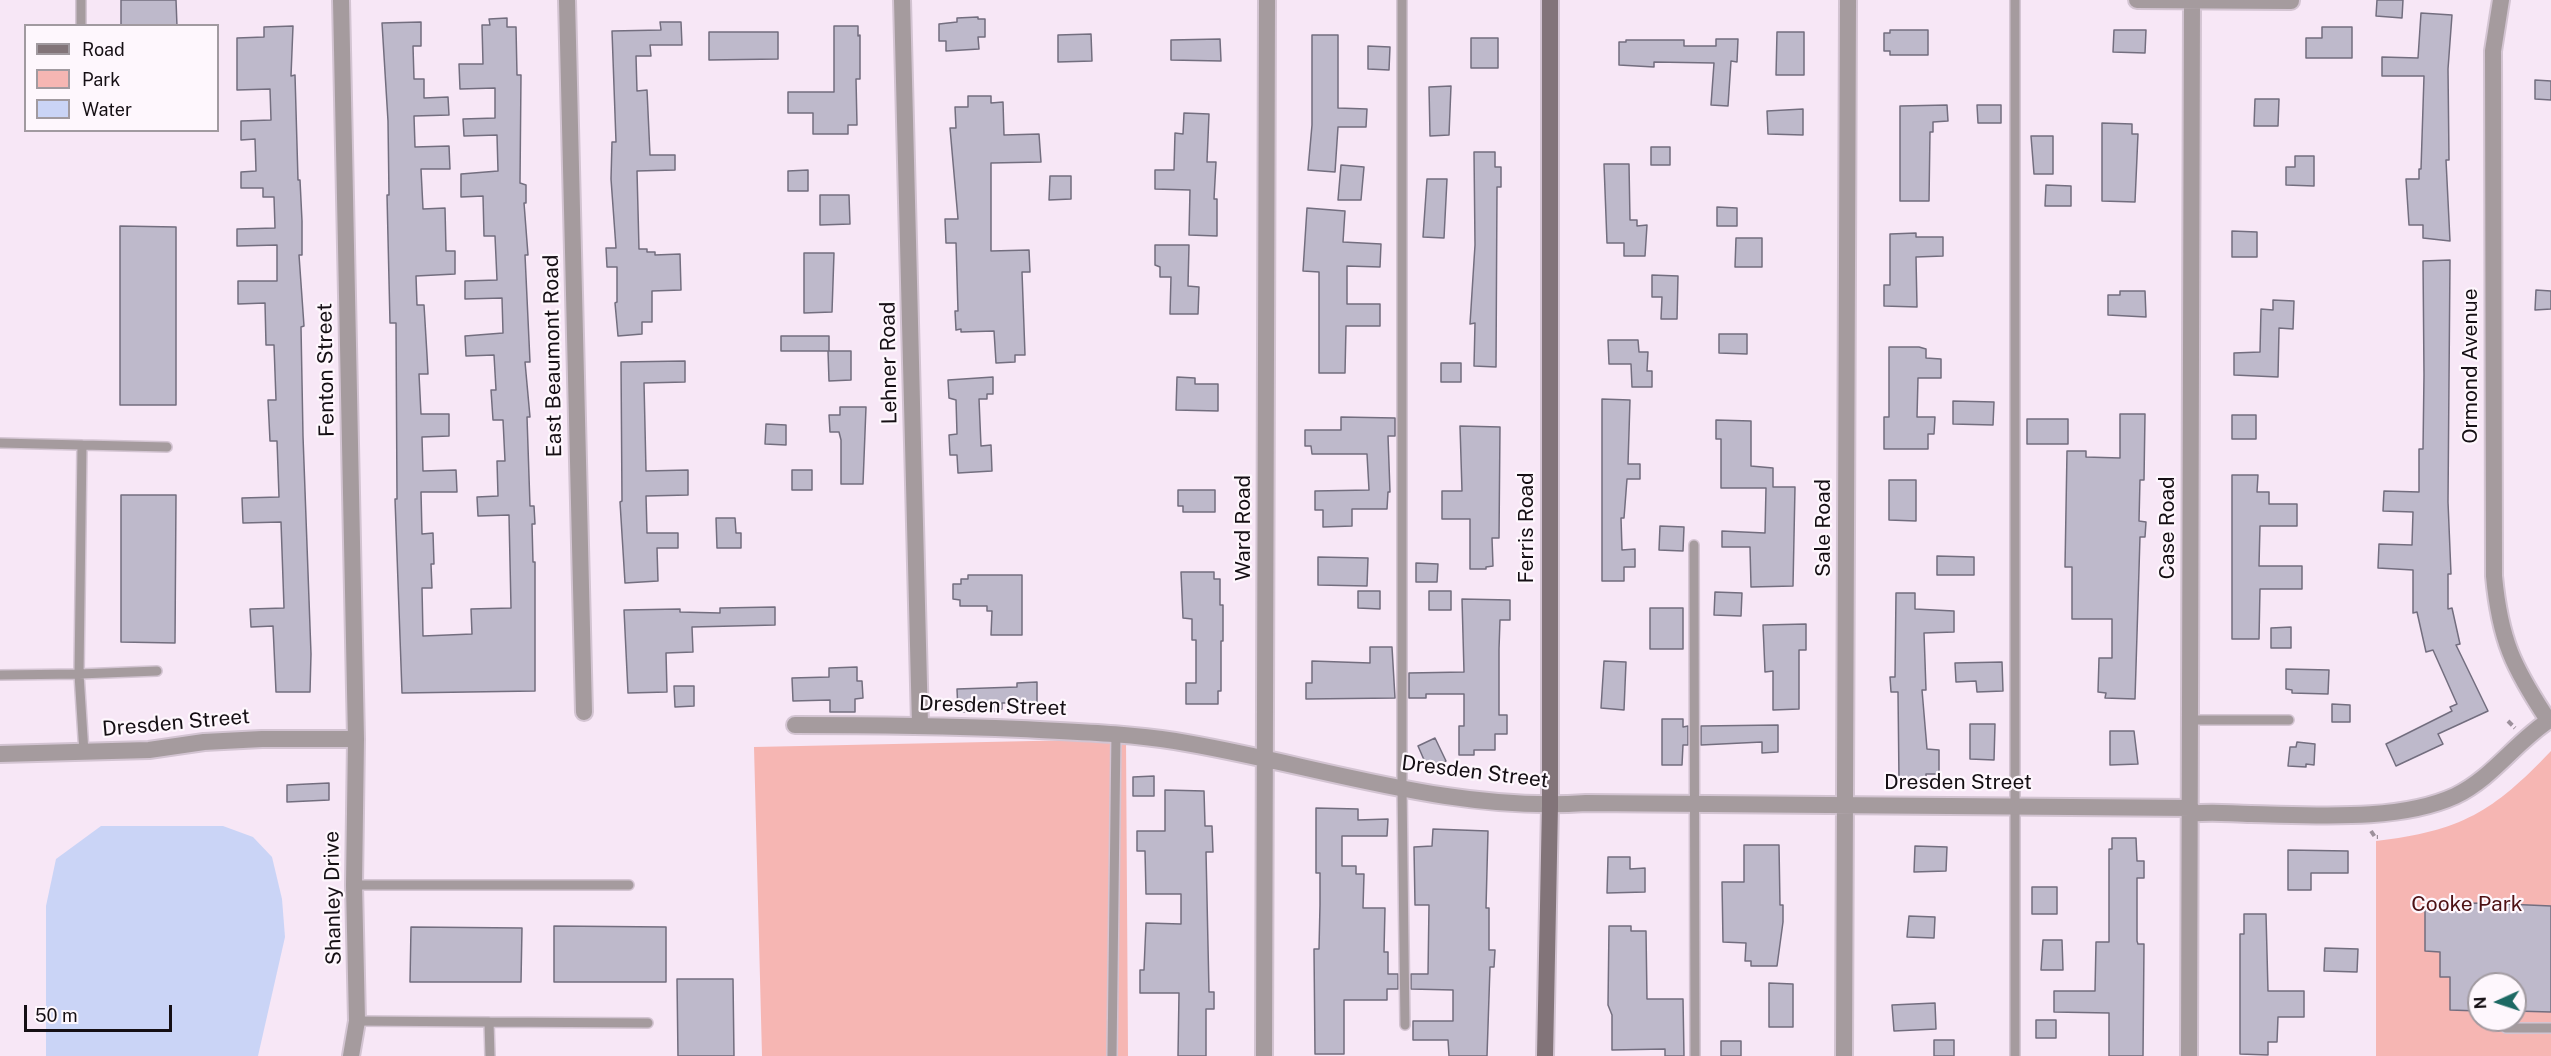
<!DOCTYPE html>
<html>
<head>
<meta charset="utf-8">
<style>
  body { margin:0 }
  #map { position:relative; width:2551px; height:1056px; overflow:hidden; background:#f7e7f6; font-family:"Public Sans",sans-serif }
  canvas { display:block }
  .legend { position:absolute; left:24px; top:24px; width:195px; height:108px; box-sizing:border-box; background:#fef7fd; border:2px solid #a19aa0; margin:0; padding:8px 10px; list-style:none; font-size:18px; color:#150f14 }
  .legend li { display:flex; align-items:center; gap:12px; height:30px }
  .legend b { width:30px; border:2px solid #a19aa0 }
  .north { position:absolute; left:2467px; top:972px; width:60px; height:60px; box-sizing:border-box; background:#fef7fd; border:2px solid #a19aa0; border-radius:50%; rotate:267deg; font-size:16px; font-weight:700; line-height:24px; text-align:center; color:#150f14 }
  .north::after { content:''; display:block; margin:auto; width:21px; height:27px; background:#1d6964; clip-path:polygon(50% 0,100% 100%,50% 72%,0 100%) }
  .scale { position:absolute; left:24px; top:1005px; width:148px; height:27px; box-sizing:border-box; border:3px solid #150f14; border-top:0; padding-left:8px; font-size:18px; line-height:21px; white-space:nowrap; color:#150f14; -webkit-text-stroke:4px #fef7fd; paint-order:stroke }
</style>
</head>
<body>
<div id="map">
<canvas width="2551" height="1056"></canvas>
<ul class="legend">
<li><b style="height:8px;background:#827479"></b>Road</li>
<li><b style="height:16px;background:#f6b6b3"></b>Park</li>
<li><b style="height:16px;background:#cad4f6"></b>Water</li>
</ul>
<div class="north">N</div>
<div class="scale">50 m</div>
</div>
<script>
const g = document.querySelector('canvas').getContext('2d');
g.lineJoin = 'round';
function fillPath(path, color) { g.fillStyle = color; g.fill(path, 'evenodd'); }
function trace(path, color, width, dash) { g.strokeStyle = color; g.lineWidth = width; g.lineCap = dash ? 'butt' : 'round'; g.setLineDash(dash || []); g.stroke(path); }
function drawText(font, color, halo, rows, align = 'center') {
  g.font = font + ' "Public Sans",sans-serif'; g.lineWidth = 4.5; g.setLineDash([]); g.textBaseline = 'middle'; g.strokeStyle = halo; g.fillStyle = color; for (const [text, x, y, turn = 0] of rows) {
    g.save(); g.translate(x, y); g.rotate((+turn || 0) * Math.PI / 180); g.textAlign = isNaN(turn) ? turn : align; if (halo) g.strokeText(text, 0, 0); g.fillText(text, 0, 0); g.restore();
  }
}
fillPath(new Path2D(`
  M1126 739 1128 1056H762L754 747Z
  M2551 751V1056H2376V841C2461 831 2493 812 2551 751ZM2479 984H2515V1020H2479Z`), '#f6b6b3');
fillPath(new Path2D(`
  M101 826H223L253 837 272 857 282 899 285 937 258 1056H46V906L56 859Z`), '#cad4f6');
const building = new Path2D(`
  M121 0H176L177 26H121Z
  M2377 0H2403L2402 18 2376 16Z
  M2421 13 2452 15 2448 69 2449 160H2446L2450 241 2423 238V225H2409L2406 179H2419V169H2421L2424 76H2382V57L2418 58Z
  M978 17V19H985V37H978L979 49 946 51V41H939V24L957 22V18Z
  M507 18V27H516L517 75H521L520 183 526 185V203H524L528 255H525L530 362H525L530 417H527L530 506H534L535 524H532L533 562H535V691L402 693 395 499H397L396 323H390L387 195H389L388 121 382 23 421 22V46H413L414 79H424V98L448 97 449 115 414 116 415 147 449 146 450 169H421L423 209 445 208 446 251H455V274L416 276 417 305H424L427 355 428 374H419L421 414H449V436L422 437 423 471 456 470 457 492H421L422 534 433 533 434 564H431L432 588H422L423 636 472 634 471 609 511 608 509 515 478 516 477 497 498 496 497 461H505L503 420H493L491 390H496L494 355 466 356 465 336 503 333 502 298 465 299V281L497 280 495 236H484L483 196 461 197V174L498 171 497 135 464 136 463 119 495 118V88L460 89 459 64H483L482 25H490L489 19Z
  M660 22H681L682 45H650L651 56H636L637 91 647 90 650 155H675V170L637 171 639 249H647V252H655V255L680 254 681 290 652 291V322H642V334L618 336 615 303 617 302V267H607L606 248H616L611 179 612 142H616L612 31 661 30Z
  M293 26 291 76 295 75 298 180H300L302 221V255H299L304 326 301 327 303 436 311 654 310 692H276L273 626 251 627 250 609 284 608 281 522 243 523 242 498 279 497 277 441H270L268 400H276L274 345H266L265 303 238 304V281H277V245L237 246V229L275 228 274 197H263V188H241V172L256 171 255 139 241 140V121L271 120 270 89 237 90V38L264 37V27Z
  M834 26H858V36L860 35V79H856L857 125H848V134H813V113H788V92H834Z
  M2322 27H2352V58H2306V38H2322Z
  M1890 30H1928V55H1890V51H1884V33H1890Z
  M2114 30H2146L2145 53 2113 52Z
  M709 32H778V59L709 60Z
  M1777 32H1804V75H1776Z
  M1091 34 1092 61 1058 62V35Z
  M1312 35H1338V108L1367 109 1366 127H1338L1335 172 1308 170 1312 125Z
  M1471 38H1498V68H1471Z
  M1220 39 1221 61 1171 60V40Z
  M1716 39H1738L1737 62 1731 61 1728 106 1711 105 1714 63 1654 62V67L1619 65V42H1626V40H1684V46H1716Z
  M1368 46 1390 47 1389 70 1368 69Z
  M2535 80 2551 81V100L2535 99Z
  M1451 86 1449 135 1430 136 1429 87Z
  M968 96H991V103L1003 102 1004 135 1039 134 1041 162 991 163V251L1029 250 1030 272H1022L1025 355H1015V362L996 363 994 331 961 332V329L956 330 955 311H958L956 243H946L945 219H958L950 128H956L955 107H968Z
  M2255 99H2279L2278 126H2254Z
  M1947 105 1948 121 1933 122V132H1930L1929 201H1900V106Z
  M1977 105H2001V123H1978Z
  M1803 109V135L1768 134 1767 111Z
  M1184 113 1209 114 1207 162H1216L1214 199H1217V236L1189 235 1190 190 1155 189V170H1174L1175 133 1183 134Z
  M2102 123 2132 124V134H2138L2135 202 2102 201Z
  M2031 136H2053V174H2034Z
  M1651 147H1670V165H1651Z
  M1474 152H1495V167H1501V187H1497L1496 367 1474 366 1475 323 1470 324 1475 245Z
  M2295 156H2314V186L2286 185V167H2295Z
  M1604 164H1629L1630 220H1637V226L1647 225 1645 256H1624V243H1607Z
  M1341 165 1364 167 1361 200H1338Z
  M808 170V191H788V171Z
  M1050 176H1071V199L1049 200Z
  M1427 179H1447L1444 238 1423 237Z
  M2046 185 2071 186V206H2045Z
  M820 195H849L850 224 820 225Z
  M1717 207 1737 208V226H1717Z
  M1307 208 1345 211 1343 242 1381 244 1380 267 1347 266V304H1380V326H1346L1345 373H1319V272L1303 271Z
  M120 226 176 227V405H120Z
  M2232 231 2257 232V257H2232Z
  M1916 233V237H1943V256L1916 257 1917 307 1884 306V285H1890V234Z
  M1736 238H1762V267H1735Z
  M1155 245H1189L1188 286 1199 287 1198 314H1170L1171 277H1160V267L1155 265Z
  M804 253H834L832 312 804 313Z
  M2450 260 2448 502 2451 574H2448V609L2452 608 2460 644 2456 645 2488 711 2438 734 2443 744 2396 766 2386 744 2452 711 2450 707 2457 704 2433 650 2426 652 2417 612 2413 613V570L2378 568 2379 544 2412 545 2413 512 2383 511 2384 491 2419 492V449H2423L2424 375 2423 261Z
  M1652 275 1678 276 1677 319H1661L1662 297H1652Z
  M2536 290 2551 291V309L2535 310Z
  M2120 291H2145L2146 317 2108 315V295H2120Z
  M2273 300 2294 301 2293 329 2279 328 2278 377 2234 375V353L2260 352 2261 309 2273 310Z
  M1719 334H1747V354L1719 353Z
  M781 336H829V351H781Z
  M1608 340H1638L1639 352H1648L1647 371H1652V387H1632L1631 364H1609Z
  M1889 347H1919L1926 349V358L1941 359V378H1918L1917 417H1935L1934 434H1928V449H1884V417H1889Z
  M828 351H851V380L829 381Z
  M685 361V382L644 383 646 471 688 470V495L646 496 647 533H678V548H657L658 581 625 583 620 502 622 501 621 362Z
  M1441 363H1461V382H1441Z
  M993 377V394H987V399H979L981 446 991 445 992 471 958 473 957 455H950L949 435 957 434 956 400 949 398 948 380Z
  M1177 377 1195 378V384H1218V411L1176 410Z
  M1602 399 1630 400 1628 464H1640V479H1627L1624 518H1621L1622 550 1635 549V567H1624V581H1602Z
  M1953 401 1994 402 1993 425 1953 424Z
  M840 407H866L863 484H841V440L839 432H830L829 415H840Z
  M2120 414H2145L2144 480H2140L2139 521 2146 522 2145 537H2140L2135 699 2105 698 2106 693 2098 692 2099 658H2112V619H2072V567H2065L2067 451H2086V457L2120 458Z
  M2232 415H2256V439H2232Z
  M1341 417 1395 418V436H1388L1390 492H1388L1387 509H1352V526L1323 527V510H1315V491L1369 490 1367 454H1312L1311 446H1305V430H1341Z
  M2027 419H2068V444H2027Z
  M1716 420 1751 421V466L1773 468V487H1795L1793 586 1751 587 1750 547H1722V531L1765 533 1766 488H1721V439H1716Z
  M766 424 786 425V445L765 444Z
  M1460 426 1500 427 1499 538H1492L1493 566 1486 567V569H1470V519H1442V491H1462Z
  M792 470H812V490H792Z
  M2232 475H2258L2257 492H2269V504H2297V526H2260L2259 566H2302V589H2260L2259 639H2232Z
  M1889 480H1916V521L1889 520Z
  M1178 490H1215V512H1183V506H1178Z
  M121 495H176L175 643 121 642Z
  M716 518H735L736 533H741V548H717Z
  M1660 526 1684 527 1683 551 1659 550Z
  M1937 556 1974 557V575H1937Z
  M1318 557 1368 558 1367 586 1318 585Z
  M1416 563 1438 564 1437 582H1416Z
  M1181 572H1214V579H1220V605H1223V641H1221V691H1218V704H1186V683H1196V640H1192V619L1183 618Z
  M968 575H1022V635H991L992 611H987V606H960V600L953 599V584H961V579H968Z
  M1358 591H1380V609L1358 608Z
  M1429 591H1451V610H1429Z
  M1715 592 1742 593 1741 616 1714 615Z
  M1896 593H1915V609L1954 611V632L1924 633 1926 690H1922L1927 749 1939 750V774H1926V781H1899L1898 692H1891L1890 677H1895Z
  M1462 599 1510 600V620H1500L1499 649V715H1507V734H1495V750H1474V755H1459V726H1464V694H1426V698H1409V673L1464 672Z
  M775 607V625L692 627 693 652 666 653 667 692 628 693 624 610 680 609V612L720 613V608Z
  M1650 608H1683V649H1650Z
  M1806 624V650H1799V709L1773 710V671L1765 672 1763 625Z
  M2291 627V648H2271V628Z
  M1370 647H1392L1395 698 1306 699V683H1312V661L1370 663Z
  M1604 661 1626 662 1624 710 1601 708Z
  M2002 662 2003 691 1977 692 1976 681 1956 682 1955 663Z
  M857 667V681H862L863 698 855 699V712H830V700L793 701 792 678 829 677V668Z
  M2286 669 2329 670 2328 694 2292 693V690L2286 689Z
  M1037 682V703H1002V709L995 711 958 712 957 689 1017 687V683Z
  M674 686H694V706L675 707Z
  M2332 704 2350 705V722H2332Z
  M1662 719H1683V727L1688 726V745H1683L1682 765H1662Z
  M1970 724H1995L1994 760 1970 759Z
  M1778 725V752L1762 753V742L1701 745V726Z
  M2110 731H2134L2138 764 2110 765Z
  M1435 738 1446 761 1428 769 1418 746Z
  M2297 742 2315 744 2314 765 2306 764V767L2288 766 2290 747H2296Z
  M1154 776V796H1133V777Z
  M329 783V800L287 802V785Z
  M1165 790 1204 791 1205 826H1212L1213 852H1206L1209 992H1214V1009H1206V1056H1178L1179 993H1140V970H1144L1146 923 1181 924V894H1146L1145 851H1137V831H1165Z
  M1316 808 1358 809V820L1388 819 1387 836H1342V866H1356V874H1364L1363 908H1385L1384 952H1388V974H1398V989H1387V1000H1344V1054H1315L1314 949H1319L1320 905V873H1316Z
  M1433 829 1488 831 1486 908H1489V950H1495L1494 967H1490L1487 1056H1449L1448 1040H1413V1021H1453V990L1411 989V974H1428L1429 905H1415L1414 847 1432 846Z
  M2112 838H2136L2137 861H2144V878H2137V941L2138 944H2144L2143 1056H2109V1013L2054 1012V991H2095L2096 942H2109V849H2112Z
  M1744 845H1779L1780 905H1783V922L1777 966H1751V961H1745L1746 943 1723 942 1722 882H1744Z
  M1915 846 1947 847 1946 871 1914 872Z
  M2288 850 2348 851V873H2311V890H2288Z
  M1608 857H1630V869L1645 868V892L1607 893Z
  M2032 887H2057V914H2032Z
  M2484 903 2551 906V1012L2515 1011V984H2479V1011L2450 1010V977H2440V952L2425 951V908H2435V904Z
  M2244 914H2266L2268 991H2304V1017H2278L2277 1042H2268V1055L2240 1054V934H2244Z
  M1909 916 1935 917 1934 938 1907 937Z
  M554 926 666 927V982H554Z
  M1609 926H1631V931H1646L1647 999H1683L1684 1056H1665V1049L1612 1050V1015L1608 1005Z
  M411 927 522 928 521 982H410Z
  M2043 940H2062L2063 970H2041Z
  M2325 948 2358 949 2357 972 2324 971Z
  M677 979H733L734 1056H678Z
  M1769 983 1793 984V1027H1769Z
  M1935 1003 1936 1029 1894 1031 1892 1005Z
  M2036 1020H2056V1038H2036Z
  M1934 1040H1954V1056H1934Z
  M1721 1041H1741V1056H1721Z`);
fillPath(building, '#beb9cb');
trace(building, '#736e7f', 1.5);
const service = new Path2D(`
  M1402 0V787L1405 1025
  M2015 0V1056
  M81 26V0
  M0 443 82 445 79 674 157 671
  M82 445 167 447
  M1694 545 1695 1056
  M0 675 79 674 84 753
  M2191 720H2289
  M354 885H629
  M2506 1020V1028H2551
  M357 1021 489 1022 490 1056
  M489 1022 648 1023
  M1112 1056 1116 733`);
const minor = new Path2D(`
  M341 0 356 739 354 885 357 1021 351 1056
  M567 0 584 712
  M902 0 920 725
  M2137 0 2291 1
  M2501 0 2493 51 2494 576C2500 640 2513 667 2548 720
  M795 725C870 725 946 726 1021 729 1073 732 1124 733 1175 741 1311 763 1447 813 1586 803L2191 808
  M0 754 149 750 204 742 262 739H356
  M2192 814C2211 811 2232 814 2251 814 2313 815 2398 822 2455 796 2493 778 2516 741 2551 719
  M1264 1056 1267 0
  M1844 1056 1848 0
  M2189 1056 2192 0`);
const secondary = new Path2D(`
  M1545 1056 1550 806V0`);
trace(service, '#d3c4d2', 12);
trace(minor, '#d3c4d2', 20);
trace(secondary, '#d3c4d2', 20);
trace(new Path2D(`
  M2508 721 2515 728
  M2371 831 2375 837H2378`), '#9c909b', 4, [6, 3]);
trace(service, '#a59b9e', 9);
trace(minor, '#a59b9e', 16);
trace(secondary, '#827479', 16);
drawText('21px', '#150f14', '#fef7fd', [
  ["East Beaumont Road",553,356,-91],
  ["Lehner Road",889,363,-91],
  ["Ormond Avenue",2471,366,-90],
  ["Fenton Street",326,370,-91],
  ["Ward Road",1244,528,-90],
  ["Ferris Road",1527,528,-90],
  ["Sale Road",1824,528,-90],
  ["Case Road",2168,528,-90],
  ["Dresden Street",993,706,2],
  ["Dresden Street",176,723,-5],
  ["Dresden Street",1475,772,7],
  ["Dresden Street",1958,783],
  ["Shanley Drive",333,898,-91]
]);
drawText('21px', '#4d1114', '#fef7fd', [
  ["Cooke Park",2467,905]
]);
</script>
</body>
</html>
